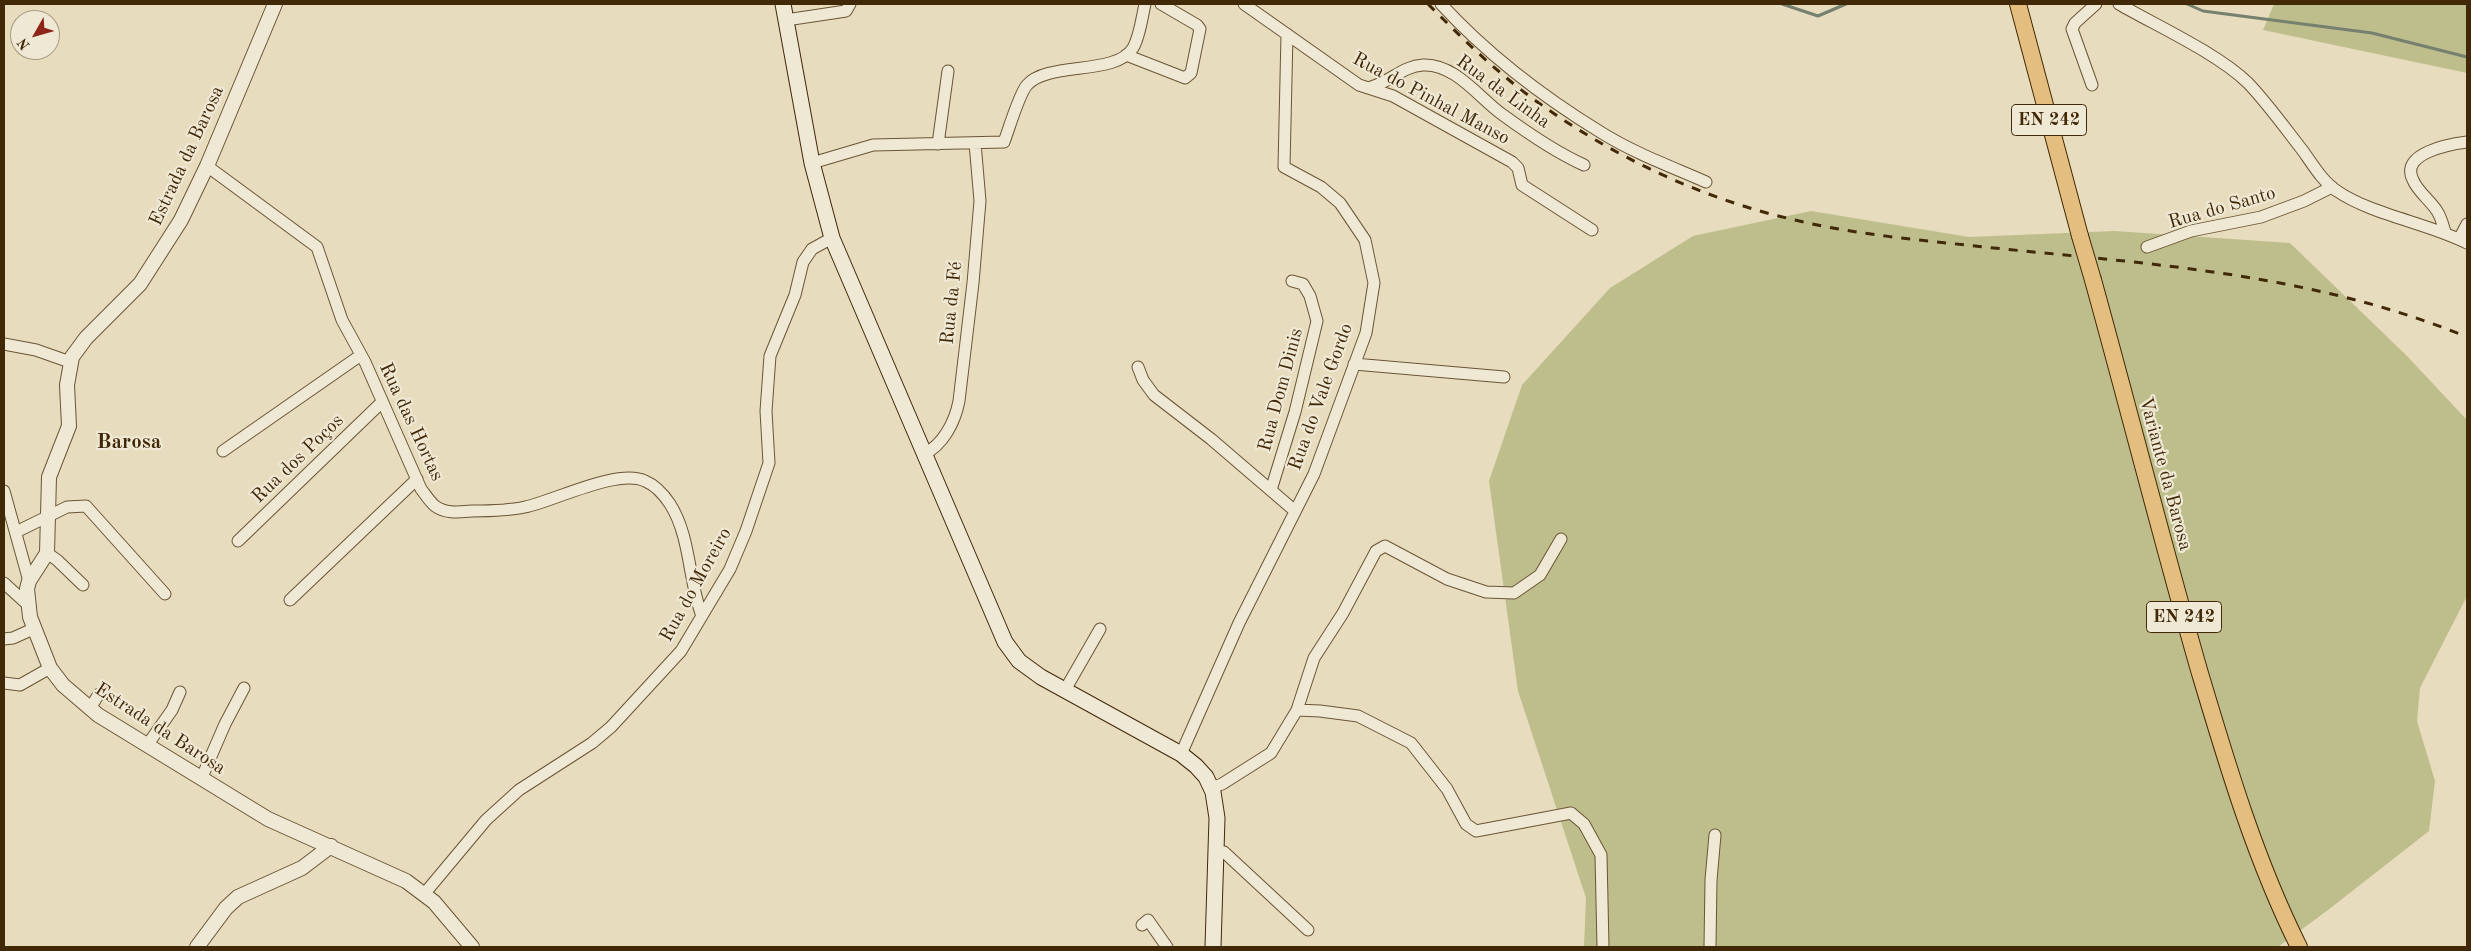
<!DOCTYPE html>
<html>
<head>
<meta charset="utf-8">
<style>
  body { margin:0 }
  #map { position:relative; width:2471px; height:951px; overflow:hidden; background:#e7dcbd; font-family:"Old Standard TT",serif }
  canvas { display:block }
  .frame { position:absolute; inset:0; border:5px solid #412807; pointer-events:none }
  .north { position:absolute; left:10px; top:10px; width:50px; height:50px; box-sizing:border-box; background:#efe8d4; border:1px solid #a99b82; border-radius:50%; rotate:232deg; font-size:14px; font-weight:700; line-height:20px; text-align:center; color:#412807 }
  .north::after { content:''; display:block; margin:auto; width:18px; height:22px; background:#8f2418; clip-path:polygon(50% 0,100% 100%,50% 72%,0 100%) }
</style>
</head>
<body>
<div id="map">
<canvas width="2471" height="951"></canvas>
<div class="frame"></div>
<div class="north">N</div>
</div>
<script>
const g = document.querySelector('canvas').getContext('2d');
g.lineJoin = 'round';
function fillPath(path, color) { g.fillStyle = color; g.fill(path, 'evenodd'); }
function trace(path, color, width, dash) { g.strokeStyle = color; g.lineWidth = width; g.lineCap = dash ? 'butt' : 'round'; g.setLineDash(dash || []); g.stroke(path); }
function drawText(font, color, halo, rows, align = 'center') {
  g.font = font + ' "Old Standard TT",serif'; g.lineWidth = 4.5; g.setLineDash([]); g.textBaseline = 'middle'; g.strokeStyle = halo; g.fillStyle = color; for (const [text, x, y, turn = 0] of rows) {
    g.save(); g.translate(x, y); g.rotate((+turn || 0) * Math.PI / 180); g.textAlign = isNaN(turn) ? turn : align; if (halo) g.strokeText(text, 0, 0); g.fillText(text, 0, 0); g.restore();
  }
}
fillPath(new Path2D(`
  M2274 4H2467V73L2263 30Z
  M1811 211 1969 237 2115 231 2290 243 2407 356 2467 420V596L2420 688 2417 721 2435 781 2429 831 2328 910 2278 947H1584L1586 898 1518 691 1489 481 1522 385 1610 288 1693 236Z`), '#bdbe8c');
trace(new Path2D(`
  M1782 4 1818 16 1846 4
  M2187 4 2203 11 2372 33 2467 57`), '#75806f', 3);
const minor = new Path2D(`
  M1244 4 1359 85 1393 96 1512 162 1518 168 1522 185 1592 230
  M1441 4C1487 54 1543 97 1602 133 1634 153 1672 167 1706 182
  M2119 4C2157 26 2217 53 2248 83 2268 104 2285 128 2303 151 2313 165 2323 182 2337 191 2372 215 2428 223 2467 243
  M786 20 846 11 850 4
  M1126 55 1185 78 1191 73 1200 29 1197 25 1161 4
  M2092 85 2072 29 2075 23 2096 4
  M1371 87C1390 82 1403 66 1423 65 1455 63 1480 99 1503 115 1529 134 1555 152 1584 165
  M938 144 948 71
  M812 163 873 145 1004 142C1009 129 1019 94 1027 85 1048 61 1116 76 1133 48 1140 36 1142 17 1145 4
  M207 166 317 247 342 320 365 362 421 489C425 494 430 502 435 506 446 514 459 512 472 511 489 511 507 511 525 507 554 501 618 468 645 481 655 485 664 495 670 504 691 537 688 580 702 616
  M2445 232C2443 225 2441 217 2437 211 2430 200 2418 192 2413 180 2399 153 2451 144 2467 142
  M2459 239 2467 224
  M2147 247 2191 231 2261 217 2304 201 2332 187
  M4 344 36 350 70 362
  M1354 364 1504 377
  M1138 367 1143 380 1154 395 1211 439 1295 511
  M223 451 361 355
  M924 454C943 445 955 422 959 401L973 283 980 201 975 143
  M1271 490 1295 412 1317 321 1310 296 1303 284 1292 281
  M4 491 29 581
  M16 532 67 507 86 506 165 594
  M238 541 382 402
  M47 553 57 560 83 585
  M4 583 27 604
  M290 600 417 479
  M4 639 13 638 33 629
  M4 683 20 685 50 668
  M1065 690 1100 629
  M90 708 99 694
  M1297 710 1320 711 1358 716 1411 743 1447 789 1466 824 1476 831 1571 813 1584 824 1601 855 1603 947
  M148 744 172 710 180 692
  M1181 754 1239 623 1314 474 1366 333 1374 283 1365 240 1340 203 1321 187 1284 167 1287 34
  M202 777 225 724 244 688
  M1211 788 1222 784 1271 753 1297 710 1314 658 1343 613 1376 551 1385 546 1447 579 1486 592 1514 593 1540 575 1561 539
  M1216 851 1224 852 1308 930
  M425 893 486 820 519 790 592 743 611 727 681 651 730 569 746 531 769 463 766 411 770 356 795 295 803 262 812 249 832 238
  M1142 925 1148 920 1167 947
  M1710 947 1711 880 1715 835`);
const tertiary = new Path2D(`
  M275 4 207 166 181 220 140 284 86 338 72 357 67 385 69 426 49 477 47 553 29 581 27 589 30 617 50 668 63 685 98 715 268 819 406 881 434 902 472 947
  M197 947 226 908 238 897 302 868 331 846`);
const secondary = new Path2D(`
  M783 4 812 163 832 238 1005 642 1019 661 1041 677 1181 754 1196 766 1206 777 1213 792 1217 818 1213 947`);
const primary = new Path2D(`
  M2018 4 2080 236
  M2093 280C2129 410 2162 541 2199 670 2227 764 2255 859 2299 947`);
trace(minor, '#6a5534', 13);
trace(tertiary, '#6a5534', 16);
trace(secondary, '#412807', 17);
trace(primary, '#412807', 18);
trace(minor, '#efe8d4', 11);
trace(tertiary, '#efe8d4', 14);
trace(secondary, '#efe8d4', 15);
trace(primary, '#e4be7e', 16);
trace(new Path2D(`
  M1428 4C1461 37 1494 70 1532 98 1609 155 1702 199 1795 220 1857 235 1921 240 1984 247 2149 264 2312 273 2467 337`), '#412807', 3, [9, 9]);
const primaryBridge = new Path2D(`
  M2080 236 2093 280`);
trace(primaryBridge, '#412807', 18, []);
trace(primaryBridge, '#e4be7e', 16);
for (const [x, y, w] of [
  [2049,120,75],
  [2184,617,75]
]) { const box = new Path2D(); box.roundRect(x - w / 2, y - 15.5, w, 31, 4); g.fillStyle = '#efe8d4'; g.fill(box); trace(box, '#412807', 1); }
drawText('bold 18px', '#412807', null, [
  ["EN 242",2049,120],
  ["EN 242",2184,617]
]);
drawText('19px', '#412807', '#efe8d4', [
  ["Rua da Linha",1503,92,36],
  ["Rua do Pinhal Manso",1431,99,28],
  ["Estrada da Barosa",187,156,-65],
  ["Rua do Santo",2222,208,-16],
  ["Rua da Fé",952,303,-84],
  ["Rua Dom Dinis",1281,390,-75],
  ["Rua do Vale Gordo",1321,397,-70],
  ["Rua das Hortas",411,422,65],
  ["Rua dos Poços",298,459,-44],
  ["Variante da Barosa",2165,474,75],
  ["Rua do Moreiro",696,585,-61],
  ["Estrada da Barosa",160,729,33]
]);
drawText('bold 21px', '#412807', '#efe8d4', [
  ["Barosa",129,442]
]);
</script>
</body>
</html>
